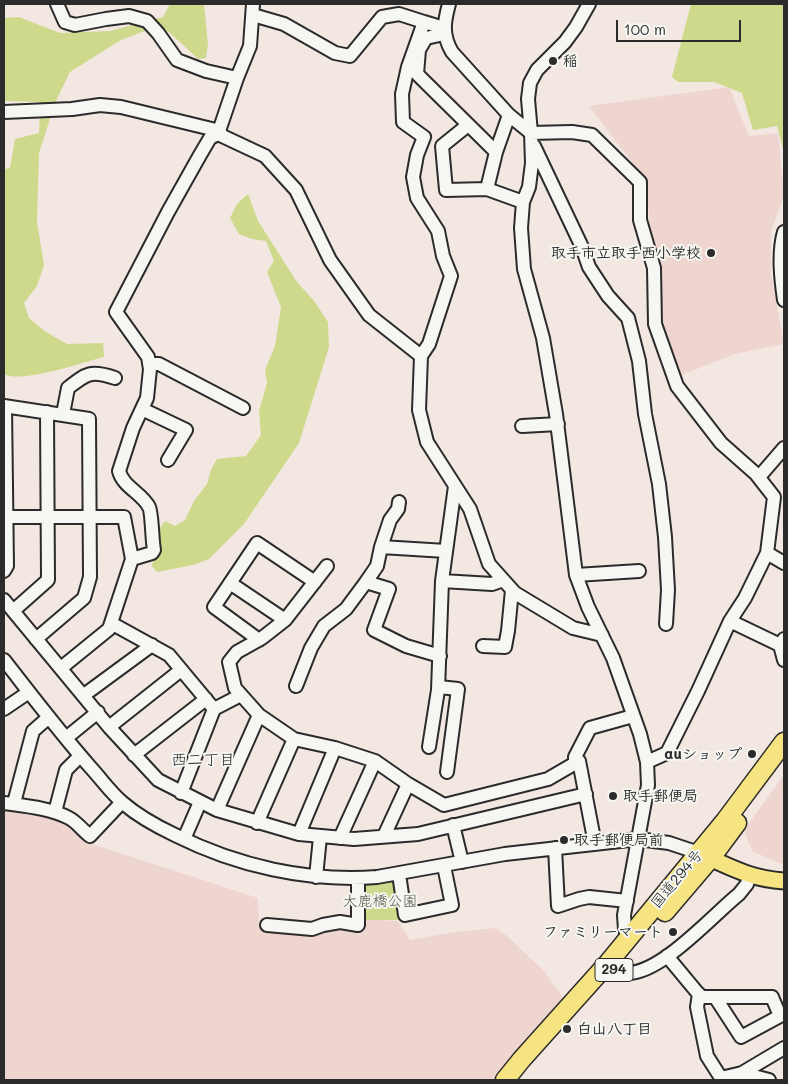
<!DOCTYPE html>
<html>
<head>
<meta charset="utf-8">
<style>
  body { margin:0 }
  #map { position:relative; width:788px; height:1084px; overflow:hidden; background:#f3e7e2; font-family:Mali,sans-serif }
  canvas { display:block }
  .frame { position:absolute; inset:0; border:5px solid #2b2b2b; pointer-events:none }
  .scale { position:absolute; left:616px; top:20px; width:125px; height:22px; box-sizing:border-box; border:2px solid #2b2b2b; border-top:0; padding-left:6px; font-size:15px; line-height:18px; white-space:nowrap; color:#2b2b2b; -webkit-text-stroke:4px #f6f6f2; paint-order:stroke }
</style>
</head>
<body>
<div id="map">
<canvas width="788" height="1084"></canvas>
<div class="frame"></div>
<div class="scale">100 m</div>
</div>
<script>
const g = document.querySelector('canvas').getContext('2d');
g.lineJoin = 'round';
function fillPath(path, color) { g.fillStyle = color; g.fill(path, 'evenodd'); }
function trace(path, color, width, dash) { g.strokeStyle = color; g.lineWidth = width; g.lineCap = dash ? 'butt' : 'round'; g.setLineDash(dash || []); g.stroke(path); }
function drawText(font, color, halo, rows, align = 'center') {
  g.font = font + ' Mali,"Klee One",sans-serif'; g.lineWidth = 4; g.setLineDash([]); g.textBaseline = 'middle'; g.strokeStyle = halo; g.fillStyle = color; for (const [text, x, y, turn = 0] of rows) {
    g.save(); g.translate(x, y); g.rotate((+turn || 0) * Math.PI / 180); g.textAlign = isNaN(turn) ? turn : align; if (halo) g.strokeText(text, 0, 0); g.fillText(text, 0, 0); g.restore();
  }
}
fillPath(new Path2D(`
  M729 87 749 136 778 133 784 196 771 231V274L784 344 735 354 674 378 655 324 647 182 589 106Z
  M784 775V865L752 851 744 830Z
  M4 810 68 822 89 843 258 898 259 925 312 931 360 919 398 921 410 940 456 932 495 928 506 935 545 972 564 999 534 1031 492 1080H4Z`), '#efd5cf');
fillPath(new Path2D(`
  M170 4H204L208 44 206 58 198 59 169 32 147 30 121 40 70 72 55 103 39 153 37 222 44 265 37 286 24 303 29 318 46 332 67 344 103 343 104 357C84 362 21 384 4 374V169L10 168 15 139 39 133 40 102 4 101V18L19 17 60 33 110 31 163 17Z
  M691 4H784V153L777 126 753 130 742 93 714 82H678L672 77Z
  M248 194 258 221 297 282 315 302 328 322 329 347 299 443 244 524 209 559 193 565 157 572 151 565 158 555 160 528 165 521 175 526 185 520 194 501 207 484 211 470 217 459 246 456 261 435 259 411 267 383 265 370 275 346 281 307 267 272 274 261 266 241 252 239 239 234 230 218 237 204Z
  M397 881 403 920H362V884Z`), '#ced98c');
const minor = new Path2D(`
  M57 4 65 22 75 25 106 19 129 16 147 21 158 33 177 60 206 71 237 78
  M253 4 250 46 237 78 218 134 265 156 296 190 330 260 369 315 421 356 419 410 427 442 470 509 489 564 515 593 573 628 602 635
  M449 4C444 22 442 35 452 52L509 115 531 133 572 132 592 135 640 182V220L654 268 655 324 677 386 721 443 756 474 774 497 767 553 745 598 730 621 698 691 667 753 647 762
  M589 4 576 27 565 42 537 70 530 83 528 99 531 133 532 163 529 187 523 202 521 228 524 269 543 338 556 414 576 575 588 607 613 658 640 734 647 762 648 785 624 915 625 930 630 936
  M253 15 284 24 335 53 350 56 382 17 399 14 424 22
  M444 34 426 38 419 50 417 74 496 152
  M4 112 72 109 100 105 121 107 220 131
  M509 115 496 152 487 189 523 202
  M468 125 442 146 446 190 487 189
  M534 146 582 247 589 267 608 296 628 318 639 361 645 414 659 484 665 537 668 590 666 624
  M784 232C778 253 781 279 784 300
  M421 356 429 344 451 276 443 256 438 231 417 198 413 177 417 155 424 137 403 122 402 94 408 67 424 22 444 28
  M149 364H159L243 408
  M4 406 89 419 90 577 84 598 36 639
  M142 409 186 430 168 460
  M63 414 68 388C87 373 91 370 115 378
  M522 426 558 424
  M759 477 784 448
  M6 517H124L132 559 111 623 109 629 61 668
  M381 547 446 551
  M767 553 784 563
  M132 559 152 553 154 550C152 540 152 512 149 507 142 493 123 487 119 471L133 428 147 398 150 369 148 357 116 312 168 212 200 155 210 138 218 134
  M327 566 285 620 262 638 237 652 229 662 235 688 259 715 294 739 335 748 375 761 408 784 444 805 548 779 579 761 595 844
  M4 571 7 566 5 406
  M576 575 639 571
  M442 581 455 486
  M366 582 377 566 381 547 390 520 398 509 399 502
  M230 583 285 620
  M4 600 109 727 158 780 217 810 299 834 354 839 418 834 586 794
  M13 611 48 580 47 412
  M730 621 780 645 784 639
  M111 623 169 655 214 709
  M259 640 214 607 257 543 315 582
  M780 645 784 660
  M483 646 505 647 508 631 512 590
  M4 660C33 697 61 734 92 769 102 780 111 793 123 803 138 816 156 826 175 835 237 866 307 882 377 877L505 854 638 839 669 843 699 853
  M296 686 311 648 324 626 346 609 366 582 389 589 374 630 406 646 440 656
  M439 687 458 689 447 772
  M84 695 152 645
  M4 709 29 692
  M109 727 181 670
  M66 738 98 712
  M429 747 438 690 442 581 492 584 503 580
  M134 755 206 699
  M575 763V757L590 728 633 716
  M181 793 214 709 241 695
  M4 803C25 806 50 808 69 818 77 822 83 831 90 836L122 802
  M14 803 33 731 49 717
  M217 810 259 715
  M55 812 66 770 80 756
  M257 823 294 739
  M453 825 462 862
  M299 834 335 748
  M384 836 408 784
  M340 838 375 761
  M184 839 200 802
  M555 848 558 906 579 899 589 897 627 901
  M399 874 405 915 452 905 444 866
  M316 877 320 837
  M267 925 312 929 323 925 340 922 358 925V878
  M667 956 701 997H772L780 1016 741 1037 715 997
  M607 964C613 969 619 973 627 973 661 974 713 915 739 894L747 884 749 876
  M699 994 697 1007 707 1056 721 1078 742 1073 784 1048
  M742 1073 769 1080`);
const major = new Path2D(`
  M701 854C730 867 751 879 784 881`);
const highway = new Path2D(`
  M665 912 711 858 737 823
  M505 1080 522 1059 608 963 725 821 784 742`);
trace(minor, '#2b2b2b', 16);
trace(major, '#2b2b2b', 19);
trace(highway, '#2b2b2b', 21);
trace(minor, '#f6f6f2', 12);
trace(major, '#f6e381', 15);
trace(highway, '#f6e381', 18);
for (const [x, y, r, color] of [
  [553,61,5,"#2b2b2b"],
  [711,253,5,"#2b2b2b"],
  [752,754,5,"#2b2b2b"],
  [613,796,5,"#2b2b2b"],
  [564,840,5,"#2b2b2b"],
  [673,932,5,"#2b2b2b"],
  [567,1029,5,"#2b2b2b"]
]) { const dot = new Path2D(); dot.arc(x, y, r, 0, 2 * Math.PI); g.fillStyle = color; g.fill(dot); trace(dot, '#f6f6f2', 2); }
for (const [x, y, w] of [
  [614,970,38]
]) { const box = new Path2D(); box.roundRect(x - w / 2, y - 11.5, w, 23, 4); g.fillStyle = '#f6f6f2'; g.fill(box); trace(box, '#2b2b2b', 1); }
drawText('bold 14px', '#2b2b2b', null, [
  ["294",614,970]
]);
drawText('bold 15px', '#2b2b2b', '#f6f6f2', [
  ["稲",563,61],
  ["取手市立取手西小学校",701,253,"right"],
  ["auショップ",742,754,"right"],
  ["取手郵便局",623,796],
  ["取手郵便局前",574,840],
  ["ファミリーマート",663,932,"right"],
  ["白山八丁目",577,1029]
], 'left');
drawText('15px', '#2b2b2b', '#f6f6f2', [
  ["国道294号",677,879,-50]
]);
drawText('15px', '#545643', '#f6f6f2', [
  ["大鹿橋公園",380,901]
]);
drawText('16px', '#2b2b2b', '#f6f6f2', [
  ["西二丁目",203,760]
]);
</script>
</body>
</html>
